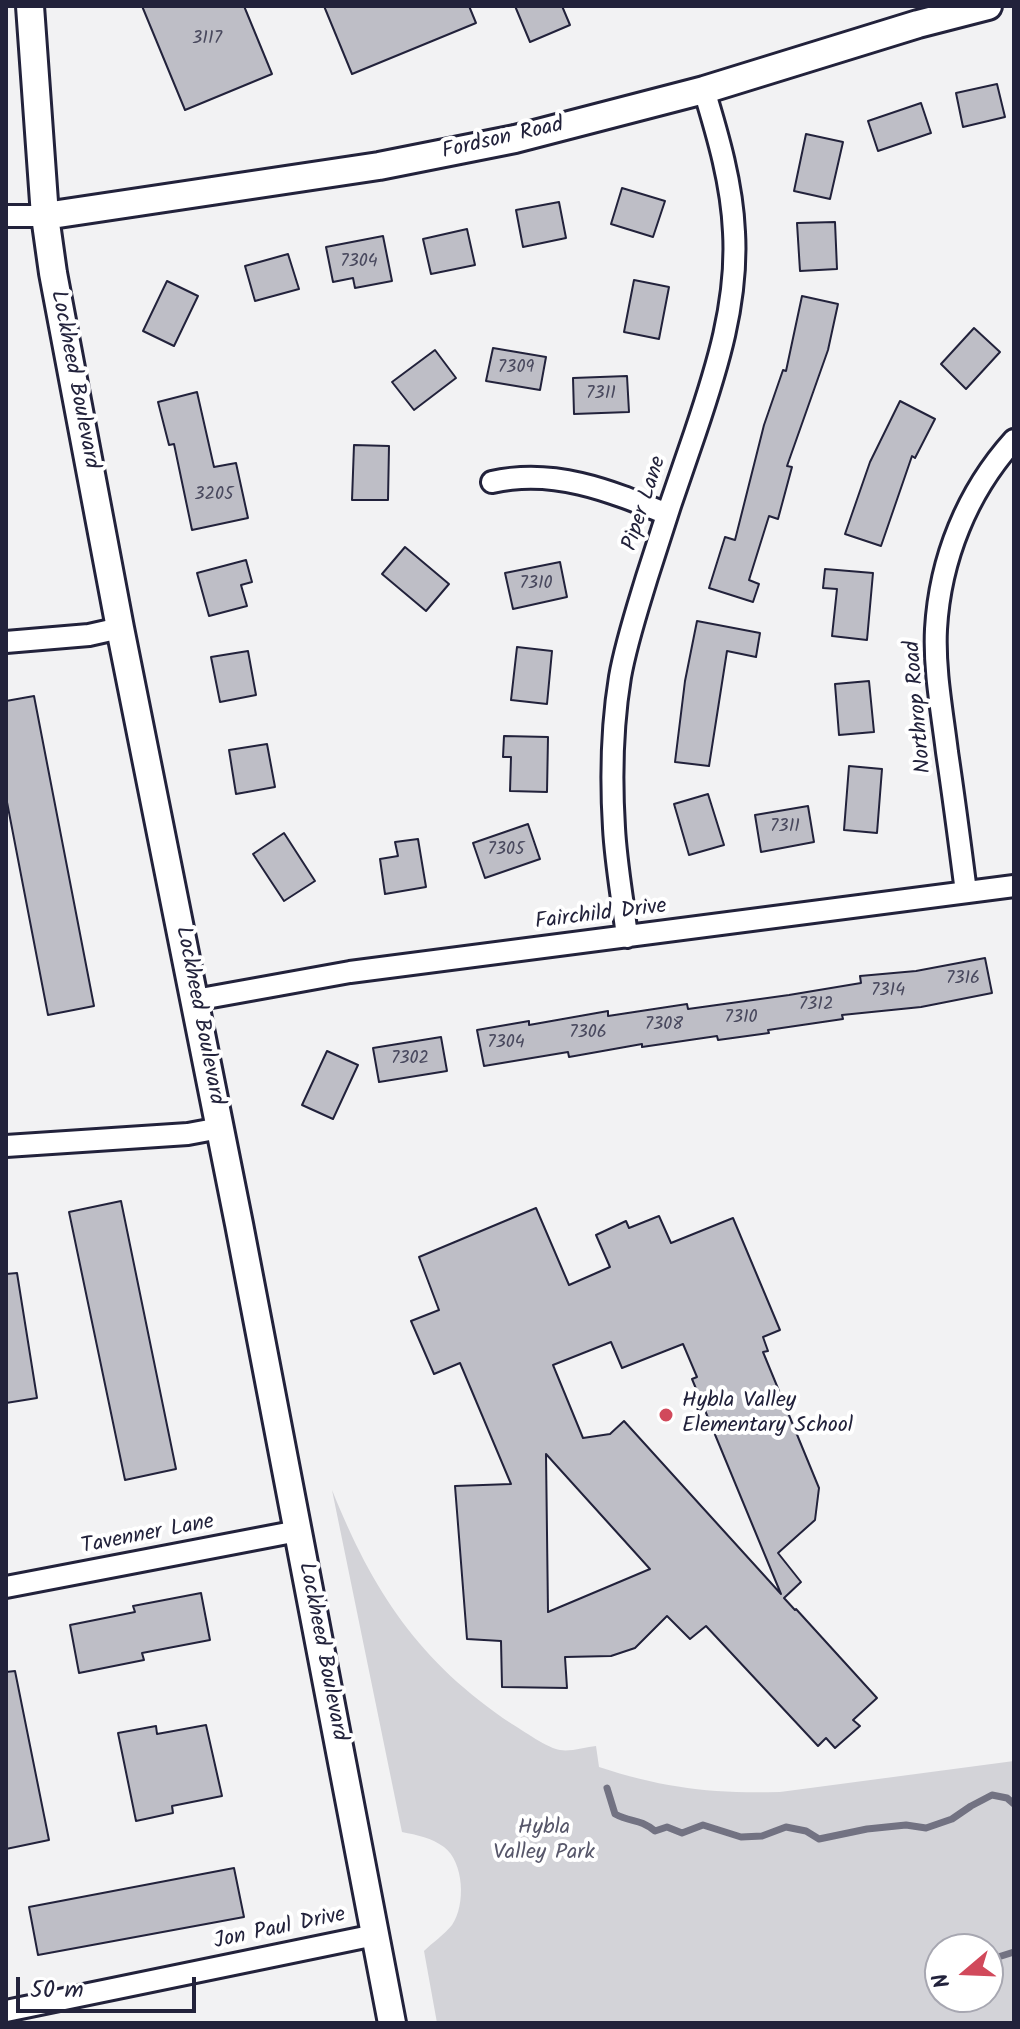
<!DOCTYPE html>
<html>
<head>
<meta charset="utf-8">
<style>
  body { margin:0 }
  #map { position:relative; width:1020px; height:2029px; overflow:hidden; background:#f2f2f3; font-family:Kalam,sans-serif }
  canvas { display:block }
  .frame { position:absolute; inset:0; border:8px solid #22223b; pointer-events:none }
  .north { position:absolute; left:924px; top:1933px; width:80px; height:80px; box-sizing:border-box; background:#fff; border:2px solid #a7a7b1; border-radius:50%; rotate:251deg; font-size:22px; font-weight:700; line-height:32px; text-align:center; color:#22223b }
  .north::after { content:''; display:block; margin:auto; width:28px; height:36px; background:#d1495b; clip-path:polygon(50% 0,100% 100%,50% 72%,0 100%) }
  .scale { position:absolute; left:16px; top:1977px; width:180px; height:36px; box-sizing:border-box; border:4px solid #22223b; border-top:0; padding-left:10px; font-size:24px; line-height:28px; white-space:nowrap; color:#22223b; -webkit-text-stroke:6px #fff; paint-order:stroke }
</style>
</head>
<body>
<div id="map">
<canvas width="1020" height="2029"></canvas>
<div class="frame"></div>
<div class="north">N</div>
<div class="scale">50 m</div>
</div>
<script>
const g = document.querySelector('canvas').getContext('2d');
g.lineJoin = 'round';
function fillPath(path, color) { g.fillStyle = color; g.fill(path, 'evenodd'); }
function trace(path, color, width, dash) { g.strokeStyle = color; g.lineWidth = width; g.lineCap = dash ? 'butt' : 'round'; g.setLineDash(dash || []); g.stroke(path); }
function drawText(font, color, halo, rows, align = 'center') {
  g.font = font + ' Kalam,sans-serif'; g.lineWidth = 8; g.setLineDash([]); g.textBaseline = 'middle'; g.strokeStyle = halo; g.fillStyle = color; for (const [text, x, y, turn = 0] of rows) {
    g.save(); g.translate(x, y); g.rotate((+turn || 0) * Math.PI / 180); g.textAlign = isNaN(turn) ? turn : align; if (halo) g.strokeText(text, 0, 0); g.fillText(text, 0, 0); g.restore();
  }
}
fillPath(new Path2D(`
  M332 1490C373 1592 419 1662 512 1724 522 1730 549 1749 560 1750 570 1752 586 1747 596 1746L599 1767C663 1788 713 1794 780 1792L1014 1761V2023H437L424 1951C432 1943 445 1934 452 1925 466 1905 464 1862 444 1847 432 1838 417 1835 402 1832ZM988 1949V1997H940V1949Z`), '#d3d3d8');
trace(new Path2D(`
  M607 1788 615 1814C632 1823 639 1818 655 1831L667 1827 682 1833 703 1825 741 1837 762 1836 786 1827 806 1831 819 1839 867 1829 906 1825 926 1828 952 1819 971 1806 992 1795 1007 1798 1014 1804
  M995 1958 1014 1952`), '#727282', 7);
const building = new Path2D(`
  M142 6H244L272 74 185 110Z
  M324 6H469L476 23 352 74Z
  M515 6H562L570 25 530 42Z
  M997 84 1005 117 963 127 956 93Z
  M921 103 931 133 878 151 868 121Z
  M806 134 843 142 830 199 794 191Z
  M622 188 665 201 653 237 611 224Z
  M559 202 566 238 523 247 516 210Z
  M835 222 837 269 800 271 797 223Z
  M467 229 475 265 431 274 423 239Z
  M383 236 392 281 355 288 353 278 333 282 326 247Z
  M288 254 299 289 255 301 245 266Z
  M634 280 669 287 659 339 624 332Z
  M167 281 198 296 174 346 143 331Z
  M802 296 838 304 828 350 787 466 792 467 778 519 769 516 749 580 759 584 753 602 709 588 725 537 735 540 764 425 783 370 786 371Z
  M974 328 1000 352 966 389 941 364Z
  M493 348 546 357 540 390 486 381Z
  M435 350 456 378 414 410 392 382Z
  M627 376 629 412 574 414 573 378Z
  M197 392 214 467 236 463 248 518 192 530 174 444 169 445 158 402Z
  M900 401 935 419 915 458 912 456 881 546 845 534 870 462Z
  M354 445 389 446 388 500H352Z
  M405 547 449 584 426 611 382 574Z
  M246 560 252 582 241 585 247 606 209 616 197 573Z
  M560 562 567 597 513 609 505 573Z
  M825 569 873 573 867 640 832 636 837 589 823 588Z
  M697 621 760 633 756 657 727 651 709 766 675 762 685 681Z
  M517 647 552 651 547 704 511 700Z
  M248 651 256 695 220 702 211 657Z
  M869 681 874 732 839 735 835 684Z
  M34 696 94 1006 48 1015 6 797V701Z
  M504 736 548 737 547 792 510 791 511 757H503Z
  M267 744 275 787 236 794 229 750Z
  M849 766 882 769 877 833 844 830Z
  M708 794 724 845 689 855 674 804Z
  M808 806 814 842 761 852 755 815Z
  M528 824 540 859 485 878 473 843Z
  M284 833 315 881 284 901 253 854Z
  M418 839 426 887 385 894 380 859 398 856 395 842Z
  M985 958 992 993 921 1007 842 1015 843 1019 768 1030 769 1033 718 1040 717 1036 642 1047V1044L569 1057 568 1052 484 1066 477 1030 529 1021V1025L608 1011V1016L687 1004 688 1009 789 995 861 983 860 976 916 971Z
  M441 1037 447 1071 379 1082 373 1048Z
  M327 1051 358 1065 333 1119 302 1105Z
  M121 1201 176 1469 125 1480 69 1212Z
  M536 1208 569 1285 610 1267 596 1235 626 1221 629 1228 659 1216 671 1243 733 1218 780 1330 763 1337 768 1351 763 1352 819 1488 815 1520 778 1553 801 1582 784 1598 795 1610 796 1609 877 1698 853 1720 860 1726 835 1748 826 1738 818 1746 706 1626 690 1639 667 1616 635 1648 611 1656 565 1657 567 1688 502 1687 501 1641 467 1639 455 1486 511 1484 460 1363 434 1374 411 1321 439 1310 419 1257ZM611 1342 622 1368 683 1344 697 1377 692 1379 781 1594 624 1421 610 1434 583 1438 553 1365ZM546 1454 650 1569 548 1612Z
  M17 1273 37 1398 6 1403V1274Z
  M201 1593 210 1640 142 1653 144 1660 79 1673 70 1625 135 1612 133 1606Z
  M15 1671 49 1840 6 1849V1672Z
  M206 1725 222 1796 172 1806 173 1813 136 1821 118 1733 156 1726 157 1734Z
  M234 1868 244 1917 38 1955 29 1907Z`);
fillPath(building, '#bebec6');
trace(building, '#22223b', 2);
const minor = new Path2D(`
  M6 216H45
  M492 482C555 468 610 491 667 514
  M6 642 89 635 120 628
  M966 892C960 845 954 799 947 752 942 711 934 670 936 629 940 559 967 492 1014 440
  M627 937C623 901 616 865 614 828 611 779 612 726 620 677 626 643 637 610 647 577 662 529 678 481 695 433 717 368 738 302 734 232 732 184 718 136 704 90
  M195 1000 350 972 1014 886
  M6 1146 188 1134 220 1128
  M6 1587 298 1531
  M6 2011 375 1935`);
const tertiary = new Path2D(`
  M30 6 45 216 53 273 120 628 239 1224 392 2023
  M45 216 379 166 515 139 704 90 918 24 988 6`);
trace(minor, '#22223b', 26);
trace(tertiary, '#22223b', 32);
trace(minor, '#fff', 20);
trace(tertiary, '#fff', 26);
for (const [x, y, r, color] of [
  [666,1415,8,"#d1495b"]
]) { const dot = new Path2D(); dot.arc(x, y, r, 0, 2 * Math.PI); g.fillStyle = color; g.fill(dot); trace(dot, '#fff', 3); }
drawText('18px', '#49495e', null, [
  ["3117",207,40],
  ["7304",359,263],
  ["7309",516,369],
  ["7311",601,395],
  ["3205",214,496],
  ["7310",536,585],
  ["7311",785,828],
  ["7305",506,851],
  ["7316",963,980],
  ["7314",888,992],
  ["7312",816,1006],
  ["7310",741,1019],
  ["7308",664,1026],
  ["7306",588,1034],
  ["7304",506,1044],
  ["7302",410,1060]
]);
drawText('22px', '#22223b', '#fff', [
  ["Fordson Road",503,140,-13],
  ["Lockheed Boulevard",73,380,79],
  ["Piper Lane",646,504,-72],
  ["Northrop Road",920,707,-95],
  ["Fairchild Drive",601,916,-7],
  ["Lockheed Boulevard",198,1016,79],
  ["Tavenner Lane",148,1536,-11],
  ["Lockheed Boulevard",321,1652,79],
  ["Jon Paul Drive",280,1930,-12]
]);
drawText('22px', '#22223b', '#fff', [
  ["Hybla Valley",682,1402],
  ["Elementary School",682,1427]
], 'left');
drawText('22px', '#57576a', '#fff', [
  ["Hybla",544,1829],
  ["Valley Park",544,1854]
]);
</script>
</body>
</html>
